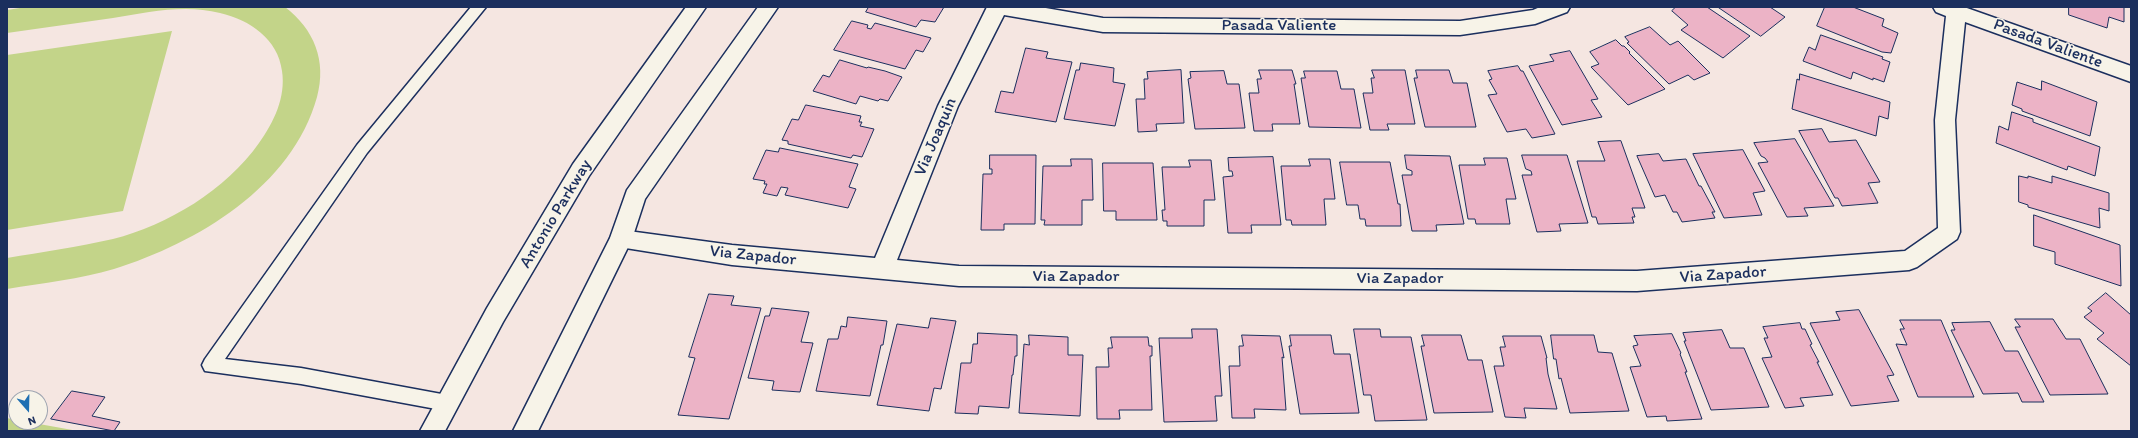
<!DOCTYPE html>
<html>
<head>
<meta charset="utf-8">
<style>
  body { margin:0 }
  #map { position:relative; width:2138px; height:438px; overflow:hidden; background:#f5e6e1; font-family:Itim,sans-serif }
  canvas { display:block }
  .frame { position:absolute; inset:0; border:8px solid #1b2f5e; pointer-events:none }
  .north { position:absolute; left:8px; top:390px; width:40px; height:40px; box-sizing:border-box; background:#f7f3e8; border:1px solid #9fa5b1; border-radius:50%; rotate:160deg; font-size:11px; font-weight:700; line-height:16px; text-align:center; color:#1b2f5e }
  .north::after { content:''; display:block; margin:auto; width:14px; height:18px; background:#1f6fb2; clip-path:polygon(50% 0,100% 100%,50% 72%,0 100%) }
</style>
</head>
<body>
<div id="map">
<canvas width="2138" height="438"></canvas>
<div class="frame"></div>
<div class="north">N</div>
</div>
<script>
const g = document.querySelector('canvas').getContext('2d');
g.lineJoin = 'round';
function fillPath(path, color) { g.fillStyle = color; g.fill(path, 'evenodd'); }
function trace(path, color, width, dash) { g.strokeStyle = color; g.lineWidth = width; g.lineCap = dash ? 'butt' : 'round'; g.setLineDash(dash || []); g.stroke(path); }
function drawText(font, color, halo, rows, align = 'center') {
  g.font = font + ' Itim,sans-serif'; g.lineWidth = 3; g.setLineDash([]); g.textBaseline = 'middle'; g.strokeStyle = halo; g.fillStyle = color; for (const [text, x, y, turn = 0] of rows) {
    g.save(); g.translate(x, y); g.rotate((+turn || 0) * Math.PI / 180); g.textAlign = isNaN(turn) ? turn : align; if (halo) g.strokeText(text, 0, 0); g.fillText(text, 0, 0); g.restore();
  }
}
fillPath(new Path2D(`
  M26 7H285C314 29 327 61 317 97 292 187 197 243 114 269 80 279 43 283 7 289V258C42 252 78 247 113 239 168 225 226 190 259 143 274 122 286 97 282 71 278 39 250 20 220 13 185 4 148 12 113 18 78 23 42 28 7 33V10Z
  M172 31 123 211 7 230V55Z
  M7 418 16 420V422H28L78 431H7Z`), '#c3d489');
const building = new Path2D(`
  M869 7H944L935 22 921 20 916 27 866 12Z
  M1676 7H1707L1750 36 1723 58 1681 30 1688 25 1672 11Z
  M1718 7H1770L1785 17 1761 36Z
  M1825 7H1853L1884 19 1882 26 1898 33 1891 53 1882 52 1817 26Z
  M2069 7H2124V22L2109 17 2107 28 2069 15Z
  M852 21 868 25 867 28 871 29 875 23 931 38 923 52 916 50 905 69 834 50Z
  M1650 27 1670 45 1678 41 1710 73 1694 80 1688 75 1669 84 1627 43 1629 42 1625 37Z
  M1821 35 1883 57 1882 59 1890 62 1884 82 1873 78V80L1853 72 1851 79 1803 61 1809 47 1815 50Z
  M1616 40 1622 46H1624L1630 52 1629 53 1665 89 1628 105 1591 67 1599 64 1590 52Z
  M1026 48 1048 52 1046 58 1072 62 1056 122 995 112 1001 91 1013 93Z
  M1570 51 1598 99 1591 100 1602 117 1562 125 1529 66 1554 61 1550 55Z
  M840 60 867 68 868 67 885 71 902 77 888 101 880 99 878 101 860 96 856 104 813 91 823 75 829 77Z
  M1081 63 1114 68 1113 82 1125 84 1115 126 1064 119 1076 70H1079Z
  M1518 66 1521 71H1523L1555 134 1532 138 1526 129 1507 132 1488 95 1497 94 1489 80 1492 79 1488 71Z
  M1181 70 1184 123 1156 124 1157 131 1138 132 1136 99H1145L1144 79H1148L1147 72Z
  M1259 70H1292L1296 84H1294L1300 124H1272L1273 131H1254L1249 93H1259L1257 79H1261Z
  M1372 70H1405L1415 124H1387L1389 130H1370L1363 93H1373L1371 78H1374Z
  M1416 70H1449L1453 83H1467L1476 127H1425L1414 78H1417Z
  M1224 71 1227 84H1239L1245 128 1195 129 1188 79 1191 78 1190 72Z
  M1304 71H1337L1341 89H1354L1361 128 1309 127 1301 78H1305Z
  M1800 74 1890 102 1888 119 1879 116 1876 136 1792 109 1797 79 1799 80Z
  M2042 81 2097 102 2090 136 2022 111V109L2012 105 2017 82 2041 90Z
  M806 105 861 116 859 122H862L860 126 874 129 862 157 853 155 851 158 788 144V141L782 140 792 119 798 120Z
  M2012 112 2033 119V122L2100 147 2095 176 2068 166 2067 170 1996 143 1999 126 2008 130Z
  M1822 129 1829 142 1856 140 1880 182 1868 183 1878 203 1842 206 1838 198H1835L1799 131Z
  M1795 139 1834 206 1804 208 1808 216 1787 217 1758 163 1768 162 1765 158 1761 156 1754 143Z
  M1621 141 1645 208H1632L1635 217H1632L1634 223 1598 224 1596 217H1592L1577 161H1605L1598 142Z
  M780 148 858 164 849 187 856 189 848 208 785 195 788 188 781 187 777 196 763 193 767 184H764L765 181 753 179 766 150 778 152Z
  M1743 150 1765 191 1753 193 1762 215 1724 218 1693 154Z
  M1659 154 1663 161 1686 159 1699 186H1701L1715 212H1712L1715 218 1682 222 1677 212H1673L1665 195 1655 197 1637 156Z
  M990 155H1036L1035 224H1004V230H981L983 174H992V169H990Z
  M1405 155 1450 156 1464 224 1436 225 1437 231H1412L1402 175H1412V171L1407 169Z
  M1522 155H1567L1588 223 1559 224 1561 231 1537 232 1522 175H1532L1531 171 1526 169Z
  M1273 157 1281 225H1251L1252 233H1228L1223 177 1233 176 1232 171H1229L1228 158Z
  M1484 158H1507L1516 199H1506L1510 224H1476L1475 219H1468L1459 165H1485Z
  M1071 159H1092L1093 200H1082V225H1044L1045 220H1041L1043 166H1071Z
  M1309 159H1330L1335 199H1324L1326 225H1292L1291 220H1286L1281 166H1310Z
  M1189 160H1211L1215 200H1204V226H1167V221H1163L1162 210H1165L1162 167H1190Z
  M1340 162H1390L1398 204H1400L1401 226H1366L1365 219H1360L1358 205H1347Z
  M1103 163H1153L1157 220H1116V211H1104Z
  M2019 176 2028 178V176L2052 183V176L2109 193V211L2099 208 2100 228 2028 207V205L2019 202Z
  M2034 215 2120 245 2121 286 2055 264V252L2034 246Z
  M2106 293 2131 315V366L2097 339 2104 333 2084 317 2092 311 2088 308Z
  M709 294 734 296 731 305 761 308 729 419 678 415 695 358 689 357Z
  M772 308 809 312 801 342 813 343 800 392 772 390 774 381 748 378 765 316H769Z
  M1859 310 1894 375 1887 376 1899 401 1851 406 1810 323 1840 320 1836 312Z
  M848 317 887 321 883 345H881L870 396 816 391 828 339H838L841 326 846 327Z
  M931 318 956 321 941 389 934 388 929 411 877 405 897 324 928 328Z
  M2015 319H2053L2066 339H2080L2108 394 2050 395 2015 327H2020Z
  M1900 320H1941L1974 397H1918L1896 344 1907 345 1900 329H1904Z
  M1990 322 2005 351H2018L2044 402H2022L2018 393 1983 394 1951 330H1955L1952 323Z
  M1800 323 1802 329H1805L1812 344 1810 345 1819 362H1817L1833 395 1800 398 1804 406 1785 408 1762 358 1772 357 1764 338H1768L1763 327Z
  M1192 329H1217L1222 396H1215L1217 421 1164 422 1159 338H1192Z
  M1354 329H1380L1381 337H1411L1427 420 1375 421 1371 395H1364Z
  M1722 330 1730 348H1744L1769 407 1711 410 1684 341H1686L1683 333Z
  M978 333 1017 335V356H1015L1013 375H1012L1009 408 979 406 978 414 955 413 961 363H971L973 344H977Z
  M1672 334 1681 353 1680 354 1687 372H1685L1702 419 1667 421 1666 416 1647 417 1630 367 1641 366 1633 346 1638 345 1634 336Z
  M1029 335 1068 337V355H1083L1080 416 1019 413 1024 344 1029 345Z
  M1242 335 1280 336 1284 358 1282 357 1286 410 1254 409 1255 418H1232L1229 366H1240L1239 346H1243Z
  M1290 335H1331L1334 354H1350L1359 413 1300 414 1289 346H1291Z
  M1422 335H1461L1468 360H1482L1493 412 1434 413 1421 346H1424Z
  M1551 335H1594L1598 352 1612 353 1629 411 1570 413 1561 378 1559 379 1556 359H1554Z
  M1503 336H1541L1547 358H1546L1548 374 1557 409 1524 408 1526 418 1505 417 1494 366H1504L1500 347H1505Z
  M1111 337H1148L1149 346H1152V356H1150L1152 410H1119L1120 419H1097L1096 367H1109L1108 348H1112Z
  M72 391 105 397 92 416 120 422 114 431 51 419Z`);
fillPath(building, '#ecb3c6');
trace(building, '#1b2f5e', 1);
const service = new Path2D(`
  M471 7H486L367 153 225 359 301 368 447 395 453 397 456 403 453 409 447 411 301 384 205 371 202 365 205 359 357 145Z`);
const minor = new Path2D(`
  M987 7H1040L1103 18 1460 21 1533 10 1540 7H1570L1567 12 1535 24 1460 35 1103 32 1004 15 958 106 897 260 959 266 1637 271 1905 251 1938 228 1935 120 1946 16 1936 12 1933 7H1964L2131 66V82L1965 22 1955 120 1960 232 1957 239 1917 267 1909 270 1637 291 959 286 732 265 613 246 610 239 613 232 621 230 732 245 875 258 938 106Z`);
const primary = new Path2D(`
  M686 7H706L589 176 503 322 445 431H420L487 308 573 164Z
  M758 7H778L645 199 632 239 538 431H513L610 238 627 190Z`);
trace(service, '#1b2f5e', 3);
trace(minor, '#1b2f5e', 3);
trace(primary, '#1b2f5e', 3);
fillPath(service, '#f7f3e8');
fillPath(minor, '#f7f3e8');
fillPath(primary, '#f7f3e8');
drawText('17px', '#1b2f5e', '#f7f3e8', [
  ["Pasada Valiente",1279,26],
  ["Pasada Valiente",2048,44,20],
  ["Via Joaquin",936,137,-67],
  ["Antonio Parkway",556,214,-59],
  ["Via Zapador",753,256,6],
  ["Via Zapador",1723,275,-4],
  ["Via Zapador",1076,277],
  ["Via Zapador",1400,279]
]);
</script>
</body>
</html>
